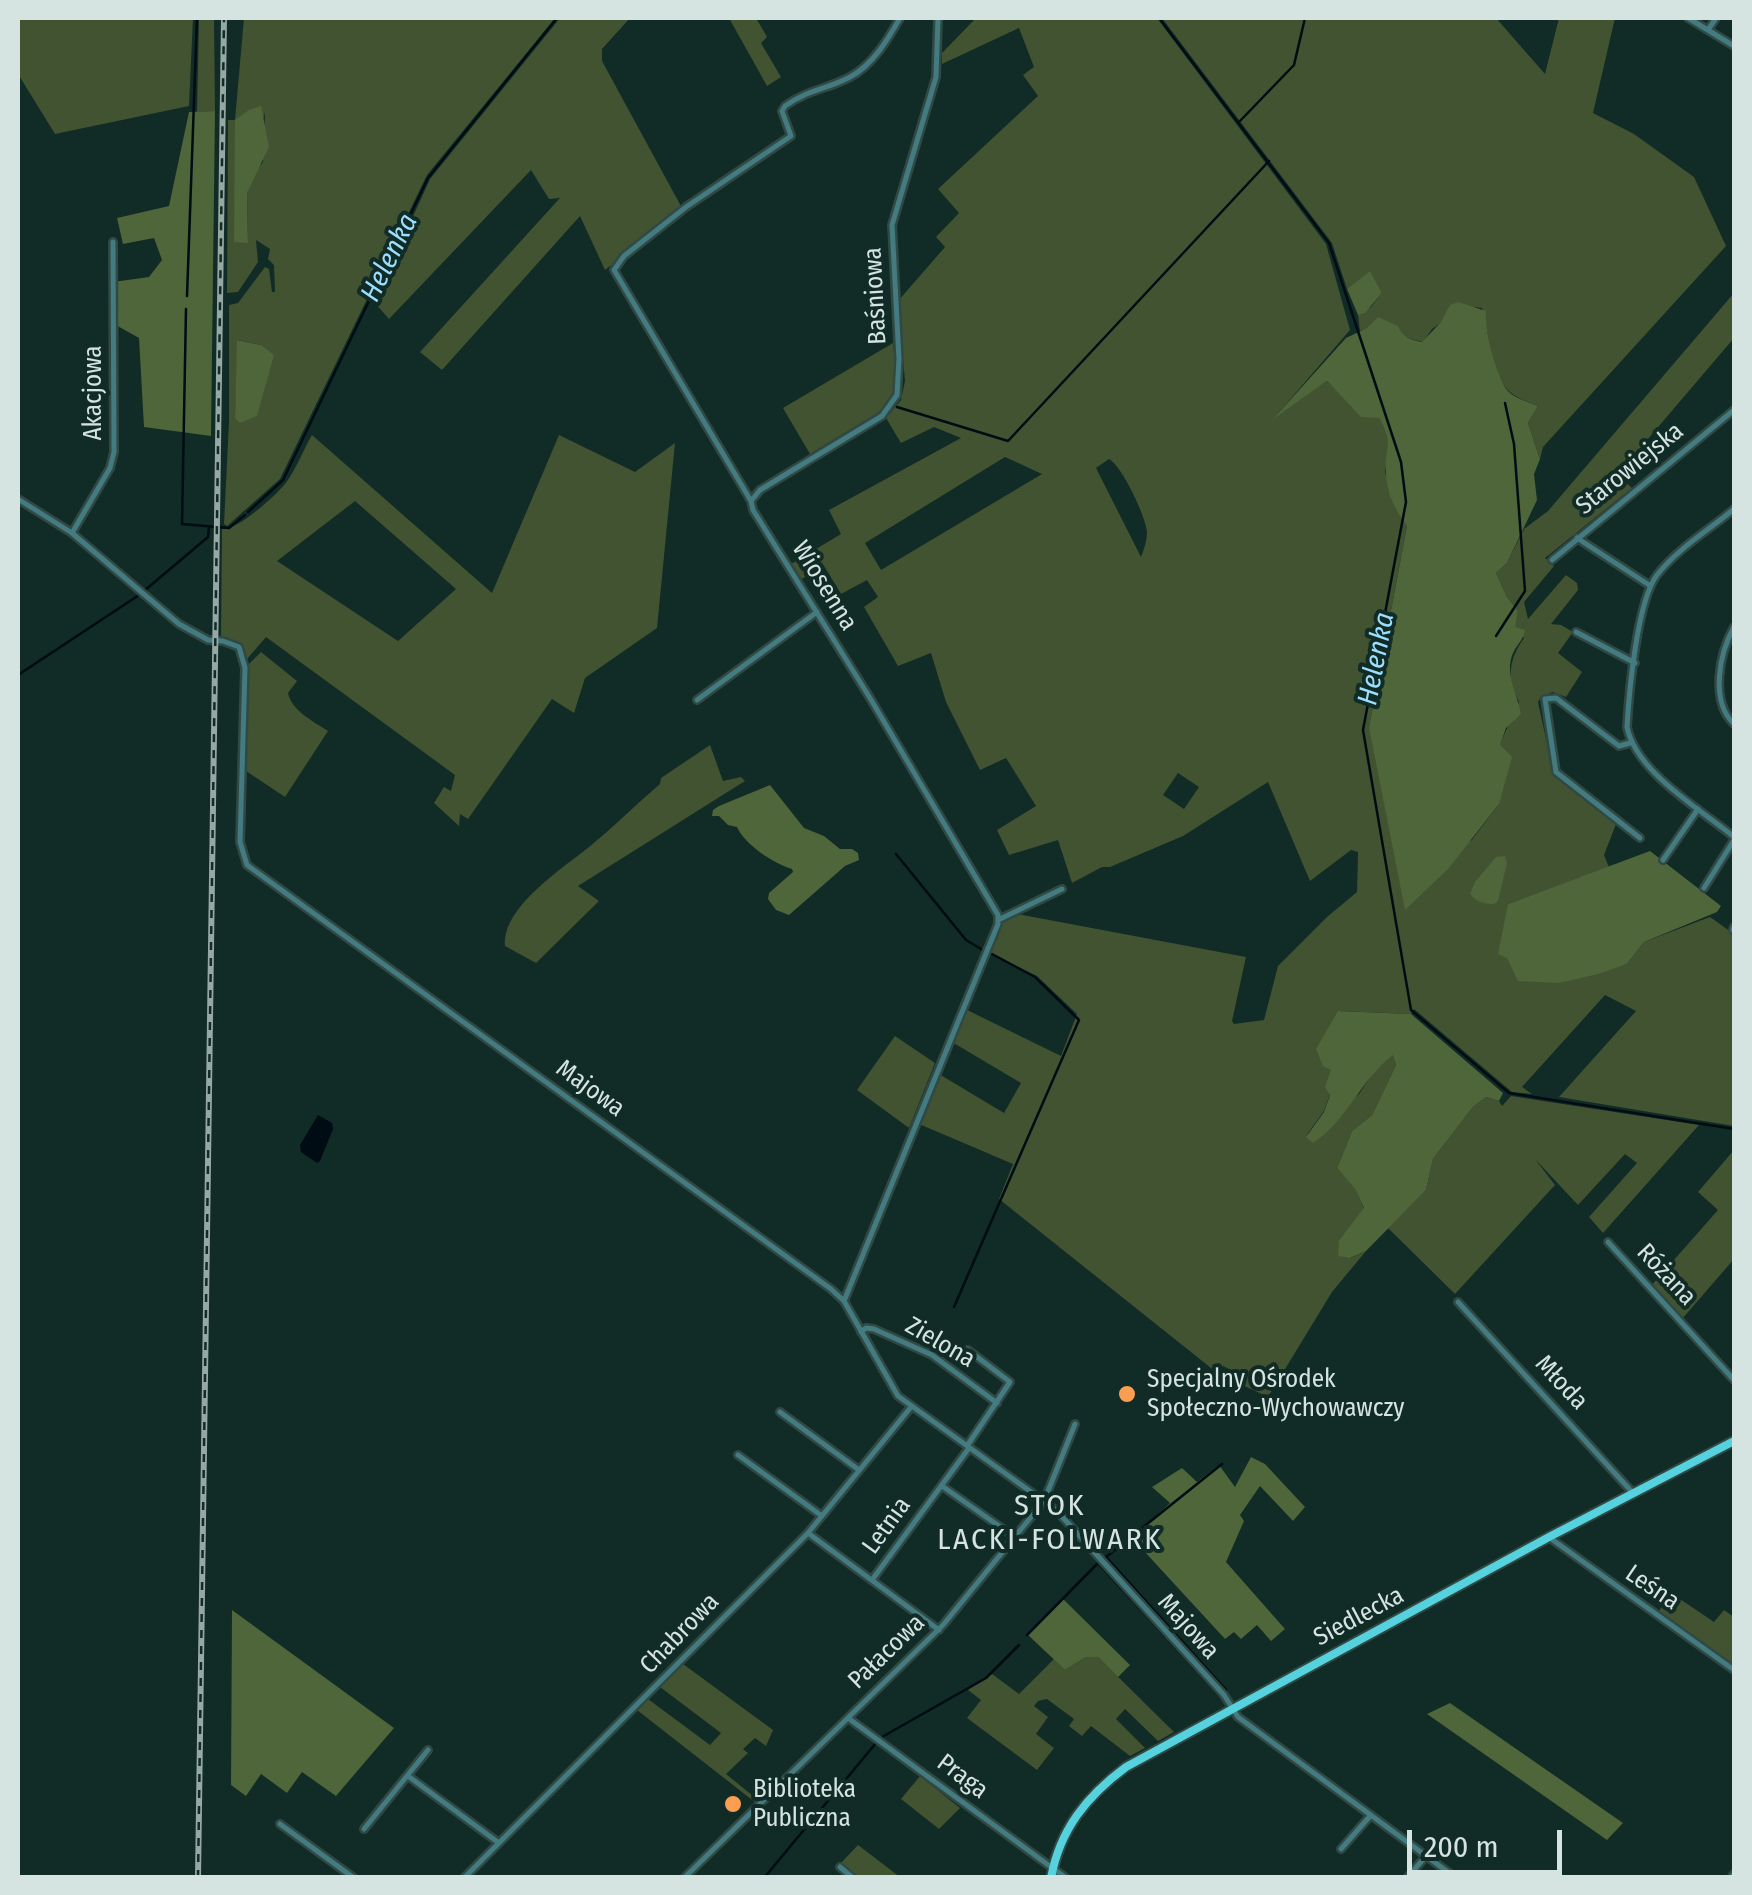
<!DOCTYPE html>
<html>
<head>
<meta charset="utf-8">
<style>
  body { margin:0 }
  #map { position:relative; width:1752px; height:1895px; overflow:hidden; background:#112b26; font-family:"Fira Sans Condensed",sans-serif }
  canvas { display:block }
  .frame { position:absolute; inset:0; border:20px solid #d5e4e0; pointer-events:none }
  .scale { position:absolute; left:1407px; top:1830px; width:155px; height:45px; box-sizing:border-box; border:5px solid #d5e4e0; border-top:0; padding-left:12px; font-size:30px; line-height:35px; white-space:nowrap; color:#d5e4e0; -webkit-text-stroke:8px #112b26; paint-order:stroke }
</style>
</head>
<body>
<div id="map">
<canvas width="1752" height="1895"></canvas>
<div class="frame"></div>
<div class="scale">200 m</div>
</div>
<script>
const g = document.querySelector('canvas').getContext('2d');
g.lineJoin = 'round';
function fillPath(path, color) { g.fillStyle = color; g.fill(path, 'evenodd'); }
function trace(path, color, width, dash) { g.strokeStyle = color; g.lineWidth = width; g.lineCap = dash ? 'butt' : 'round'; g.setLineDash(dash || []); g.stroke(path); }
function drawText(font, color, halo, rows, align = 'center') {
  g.font = font + ' "Fira Sans Condensed",sans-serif'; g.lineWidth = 8; g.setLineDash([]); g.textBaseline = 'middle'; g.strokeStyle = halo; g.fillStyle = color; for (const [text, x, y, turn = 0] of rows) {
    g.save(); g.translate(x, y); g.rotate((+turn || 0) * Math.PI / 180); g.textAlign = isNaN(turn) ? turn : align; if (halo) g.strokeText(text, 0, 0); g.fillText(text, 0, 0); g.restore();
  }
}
fillPath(new Path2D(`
  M18 18H193L189 106 55 134 18 74Z
  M199 18H214L215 111 197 112Z
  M244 18H555L427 175 280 479 227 526 224 524 229 422V305L238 303 265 267 269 269 272 292H275L274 265 268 259 270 249 256 240 258 262 238 292 227 293 228 120H235ZM265 112 263 162 252 177 247 193 248 242H234ZM238 340 261 345 235 418Z
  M560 18H630L602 49V61L682 208 605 270 580 216 442 370 420 352 560 198 549 199 531 170 389 319 374 302 430 179Z
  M729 18H756L767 37 761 43 781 77 767 86Z
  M976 18H1157L1326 244 1350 330 1274 418 1327 381 1361 416 1379 418 1390 438 1385 472 1407 526 1369 727 1471 841 1499 804V746L1519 702C1506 678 1509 659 1524 638L1514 627 1518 611 1507 597 1496 573 1507 563 1524 529 1548 511 1734 293V338L1630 460 1632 462 1620 478 1632 488 1545 558 1554 566 1524 602 1528 619 1566 575 1577 583 1578 590 1551 624 1561 625 1573 632 1558 653 1582 672 1566 697 1553 692 1541 697 1538 702 1554 776 1616 824 1604 855 1609 867 1508 904 1507 958 1560 983 1627 964 1644 942 1710 917 1734 934V1126L1559 1097 1636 1011 1605 995 1522 1087 1532 1094 1512 1092 1414 1009 1411 1014 1338 1011 1330 1094 1324 1111 1306 1136 1359 1094 1377 1067 1393 1054 1396 1065 1372 1115 1352 1131 1337 1168 1357 1190 1364 1209 1339 1240 1351 1258 1366 1251 1332 1292 1268 1397 1238 1383 1235 1372 1223 1366 1216 1372 999 1199 1013 1164 919 1124 939 1074 1004 1113 1021 1083 952 1042 965 1009 1061 1056 1077 1014 1037 976 989 953 1002 921 1012 913 1246 957 1232 1021 1234 1024 1264 1020 1278 966 1327 917 1357 892 1358 852 1351 850 1310 881 1268 782 1183 836 1110 867H1102L1072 883 1058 840 1009 855 997 830 1036 806 1006 758 980 770 946 702 931 653 898 666 864 607 878 597 867 580 841 594 824 566 800 580 791 564 841 534 829 510 961 438 934 427 901 443 886 418 901 400 905 381 898 301 945 247 936 237 959 213 938 189 1038 96 1023 75 1034 67 1019 28 942 64V53ZM1005 457 1042 474 881 570 865 543ZM1109 459C1122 466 1146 517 1147 532 1147 540 1144 550 1141 557L1096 468ZM1178 773 1199 787 1184 809 1163 795Z
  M1162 18H1496L1545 74 1559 18H1615L1593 113 1634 134 1694 177 1726 246 1543 447 1540 459 1528 423 1538 406C1529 402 1516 398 1509 391 1491 375 1489 331 1482 308L1465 306 1432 329 1423 342C1402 338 1381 323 1360 331L1358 315 1371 307 1382 293 1370 272 1347 289 1332 243Z
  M893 343 897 384 886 408 810 454 783 408Z
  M312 435 492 593 559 435 635 472 675 443 657 628 585 678 574 713 552 699 468 819 460 814 459 826 434 803 444 787 451 791 455 775 266 637 247 659 242 645 221 639 222 529C238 530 274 497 285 484 296 470 303 450 312 435ZM355 501 456 589 398 641 277 561Z
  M261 652 297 681 288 693C292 711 313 721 328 731L285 797 246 771 249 664Z
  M710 745 723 781 741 777 745 781 578 886 599 901 536 963 505 946C502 907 562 869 589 847 614 827 636 804 660 784L661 778Z
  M895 1036 935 1063 909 1128 857 1090Z
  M1511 1096 1699 1125 1603 1233 1589 1217 1637 1163 1625 1154 1578 1205 1535 1159 1555 1185 1455 1294 1388 1228 1426 1190 1433 1159 1473 1107 1486 1097 1499 1101 1502 1106Z
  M1734 1150V1259L1682 1319 1651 1286 1718 1210 1698 1192Z
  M1671 1593 1714 1622 1724 1610 1734 1617V1668L1657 1614Z
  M1086 1657H1098L1174 1732 1158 1741 1125 1709 1116 1719 1145 1748 1130 1756 1091 1726 1082 1736 1069 1726 1074 1719 1047 1699 1038 1701 1034 1706 1048 1717 1036 1734 1054 1748 1037 1770 967 1718 981 1700 968 1690 992 1674 1019 1694 1054 1659 1065 1670Z
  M683 1664 773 1730 766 1746 755 1738 743 1749 748 1753 726 1774 758 1800 756 1803 637 1710 648 1699 710 1745 721 1733 660 1687Z
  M920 1776 960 1808 939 1829 901 1799Z
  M858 1845 900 1877H856L839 1865Z`), '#425331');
fillPath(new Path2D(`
  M261 106 269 147 247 193 248 243 234 242 235 120 249 110Z
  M215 111 211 436 144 427 139 338 114 324 113 282 149 277 162 260 154 238 123 244 117 218 169 206 189 112Z
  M1370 271 1382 293 1365 313 1358 315 1347 289Z
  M1458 302 1486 311C1484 327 1496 378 1508 391 1514 398 1529 402 1538 406L1528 423 1540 459 1534 474 1537 500 1507 563 1496 573 1507 597 1518 611 1515 627 1525 630C1523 641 1517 644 1513 653 1504 674 1518 695 1521 714L1506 728 1500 745 1512 757 1499 804 1449 868 1405 910 1369 727 1407 526C1395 509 1387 495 1386 473 1384 446 1395 446 1379 418L1361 417 1327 381 1272 420 1346 338 1367 328 1378 317 1398 326C1402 337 1411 340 1422 342L1441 322 1450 305Z
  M237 340 261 345 274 355 257 416 240 423 235 418Z
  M770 785 804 828 824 836 840 849H852L858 853 859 860 845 866 789 915 776 910 768 899 769 893 793 872 792 869C773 863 745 845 737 827L728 825 719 816H712L713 810 719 806Z
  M1650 851 1721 906 1717 912 1644 942 1627 964 1598 974 1560 983 1518 981 1507 958 1498 954 1508 904Z
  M1505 856 1507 863 1498 901 1494 904C1484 904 1477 902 1470 894L1475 882 1496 857Z
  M1338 1011 1411 1014 1503 1093 1499 1101 1486 1097 1473 1107 1433 1159 1426 1190 1366 1251 1350 1258 1338 1256 1339 1240 1364 1208 1356 1190 1337 1168 1352 1131 1372 1115 1396 1065 1393 1055C1361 1079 1347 1121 1313 1143L1306 1137 1324 1112 1330 1095 1325 1087 1331 1070 1323 1066 1316 1049Z
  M1251 1457 1265 1464 1305 1507 1293 1521 1260 1486 1240 1515 1244 1521 1226 1562 1285 1629 1271 1641 1257 1625 1241 1639 1234 1632 1225 1639 1132 1538 1170 1503 1152 1487 1182 1468 1197 1482 1219 1465 1235 1487Z
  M1062 1598 1130 1665 1118 1677 1098 1657H1086L1065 1670 1027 1634Z
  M232 1610 394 1728 336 1796 302 1772 287 1793 261 1774 246 1796 231 1785Z
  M1450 1703 1623 1823 1607 1840 1427 1714Z`), '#4f653a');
fillPath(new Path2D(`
  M318 1115 332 1123 333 1129 320 1161 317 1163 301 1152 300 1145Z`), '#000c13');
trace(new Path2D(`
  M1159 18 1329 243 1401 462 1406 502 1363 730 1411 1010 1509 1093 1734 1129
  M1239 122 1294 65 1305 18
  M187 296 197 18
  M186 309 182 524 229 528 245 515
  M897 407 1008 441 1269 161
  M248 512 283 480 428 178 557 18
  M144 591 208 537 209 528
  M1496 636 1525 591 1514 444 1505 403
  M18 675 139 595
  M896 854 966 940 981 949
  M954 1307 1079 1020 1035 977 992 954
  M1222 1464 1106 1557 1226 1690
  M1027 1635 1098 1563 1219 1695
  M882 1737 986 1678 1019 1645
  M764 1878 876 1743`), '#000c13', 2.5);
const minor = new Path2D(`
  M1688 18 1734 46
  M1708 30 1716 18
  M18 499 72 533 179 624 208 640 223 641 239 647 245 668 240 842 247 865 831 1289 844 1301 898 1396 1056 1510 1224 1695 1238 1717 1456 1878
  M751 501 760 490 882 416 897 395 899 359 892 225 936 77 938 18
  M1734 509C1709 530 1677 549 1657 575 1637 601 1629 693 1627 727 1636 772 1700 809 1734 837
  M72 533 110 468 114 452 113 242
  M1577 538 1649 585
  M1552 560 1734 410
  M1734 627C1719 654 1710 701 1734 724
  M1576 632 1635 663
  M697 700 817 612
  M1630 743 1619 746 1556 698 1545 699 1556 772 1640 838
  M1663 860 1698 809
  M1704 888 1734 840
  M998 920 1062 889
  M1733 930 1734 927
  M1608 1242 1734 1380
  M844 1301 998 924V915L870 698 753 510 751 501 614 270 624 256 686 207 791 136 782 111 785 106C809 89 828 89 850 77 873 65 888 39 900 18
  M1458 1302 1633 1493
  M861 1332 866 1328 874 1329 932 1355 997 1403
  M780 1412 859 1470
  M967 1446 1010 1382 968 1350
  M738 1455 822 1516
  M942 1486 1016 1538
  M808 1533 939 1630
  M1550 1538 1734 1670
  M872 1580 969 1448
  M848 1718 1066 1878
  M408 1776 499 1843
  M280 1824 354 1878
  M364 1829 428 1750
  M1341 1849 1371 1815
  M840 1867 853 1878
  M464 1878 808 1533 911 1407
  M684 1878 943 1625 1044 1501 1075 1424
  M1407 1878 1426 1856
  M1731 1878 1734 1874`);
const major = new Path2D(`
  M1051 1878C1060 1829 1087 1796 1126 1767L1549 1537 1734 1441`);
trace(minor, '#304944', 10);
trace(major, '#304944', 12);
trace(minor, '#447b80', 5);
trace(major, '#55d2dd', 8);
const rail = new Path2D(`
  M198 1878 224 18`);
trace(rail, '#96a8a4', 6);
trace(rail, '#112b26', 2.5, [8]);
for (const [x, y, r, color] of [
  [1127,1394,10,"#fb9e52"],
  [733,1804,10,"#fb9e52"]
]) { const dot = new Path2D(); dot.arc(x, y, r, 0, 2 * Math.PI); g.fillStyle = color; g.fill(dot); trace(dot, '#112b26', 4); }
drawText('25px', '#d5e4e0', '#112b26', [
  ["Baśniowa",876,296,-93],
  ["Akacjowa",94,393,-90],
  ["Starowiejska",1630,469,-39],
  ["Wiosenna",824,586,58],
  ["Majowa",590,1089,36],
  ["Różana",1666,1275,47],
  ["Zielona",940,1343,30],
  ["Młoda",1561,1383,47],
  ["Letnia",887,1526,-54],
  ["Leśna",1652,1588,34],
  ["Siedlecka",1359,1617,-28],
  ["Majowa",1188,1627,48],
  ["Chabrowa",680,1634,-46],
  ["Pałacowa",887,1652,-44],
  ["Praga",962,1777,37]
]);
drawText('25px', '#d5e4e0', '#112b26', [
  ["Specjalny Ośrodek",1147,1380],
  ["Społeczno-Wychowawczy",1147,1409],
  ["Biblioteka",753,1790],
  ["Publiczna",753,1819]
], 'left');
drawText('italic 28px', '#9bdefd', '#112b26', [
  ["Helenka",390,258,-64],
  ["Helenka",1377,659,-79]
]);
g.letterSpacing = '2.5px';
drawText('30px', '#d5e4e0', '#112b26', [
  ["STOK",1050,1507],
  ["LACKI-FOLWARK",1050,1541]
]);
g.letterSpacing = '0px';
</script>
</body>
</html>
